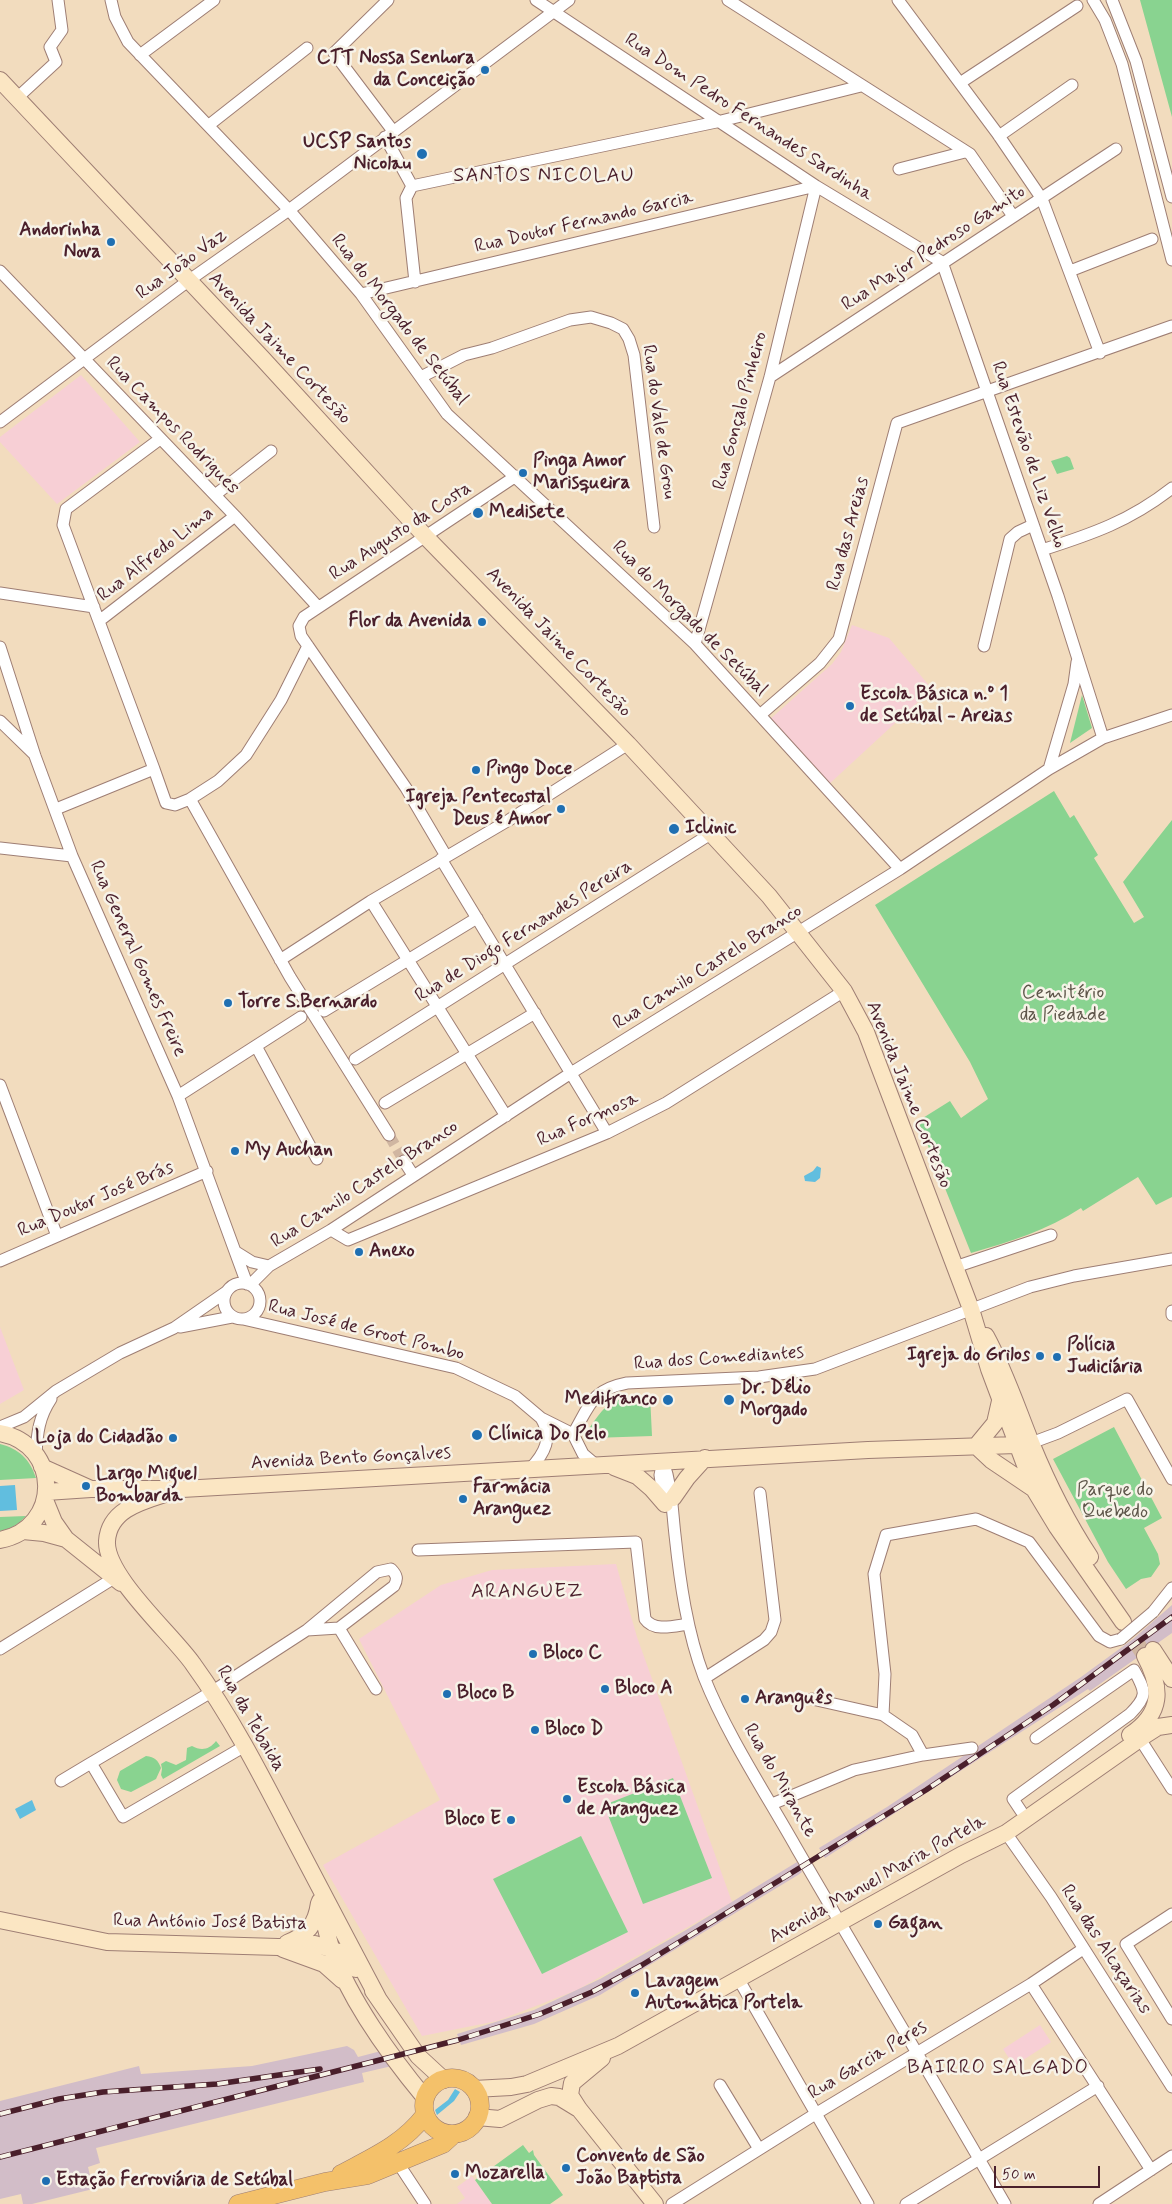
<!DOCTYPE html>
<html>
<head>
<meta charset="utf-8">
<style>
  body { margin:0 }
  #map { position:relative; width:1172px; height:2204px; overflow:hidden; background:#f2dcbe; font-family:Mynerve,sans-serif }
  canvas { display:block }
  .scale { position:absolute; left:994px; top:2166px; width:106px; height:22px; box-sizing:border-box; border:2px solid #4a1f2b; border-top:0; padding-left:6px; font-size:15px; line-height:18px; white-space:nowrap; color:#4a1f2b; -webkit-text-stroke:4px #f7f3e8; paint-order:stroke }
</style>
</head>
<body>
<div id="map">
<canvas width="1172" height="2204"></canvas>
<div class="scale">50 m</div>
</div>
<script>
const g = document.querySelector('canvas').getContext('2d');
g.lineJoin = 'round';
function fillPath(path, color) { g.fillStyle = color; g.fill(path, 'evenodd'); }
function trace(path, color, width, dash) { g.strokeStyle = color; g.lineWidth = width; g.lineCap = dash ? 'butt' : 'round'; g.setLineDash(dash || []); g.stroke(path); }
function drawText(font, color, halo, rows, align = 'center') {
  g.font = font + ' Mynerve,sans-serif'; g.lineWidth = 5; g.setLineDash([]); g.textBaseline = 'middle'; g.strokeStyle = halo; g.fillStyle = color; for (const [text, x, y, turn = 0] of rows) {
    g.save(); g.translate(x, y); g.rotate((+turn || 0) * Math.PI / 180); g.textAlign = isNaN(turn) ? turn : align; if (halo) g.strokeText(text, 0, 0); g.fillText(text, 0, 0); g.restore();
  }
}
fillPath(new Path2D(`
  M81 375 140 442 57 504 0 442V437Z
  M852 625 889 638 932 689 827 786 768 721 832 664 841 652Z
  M0 1327 24 1390 0 1404Z
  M616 1564 637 1637 732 1902 577 1990 497 2021 422 2036 323 1865 440 1800 359 1639 441 1585 492 1570Z
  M1040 2025 1051 2042 1014 2066 1003 2049Z
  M472 2176 492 2204H457L465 2198 457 2187Z`), '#f7cfd5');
fillPath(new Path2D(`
  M1172 1605V1633L1090 1691 1088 1689 825 1858 819 1848 887 1807 1081 1677 1133 1639Z
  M797 1862 802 1872 798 1875 600 1995 534 2024 461 2045 457 2034 534 2010 600 1979 686 1930Z
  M347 2046 354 2050 358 2057 385 2050 392 2066 362 2073 364 2082 96 2148 100 2163 88 2167 93 2189 32 2204H23L21 2194 0 2199V2101L139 2066 141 2074 252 2066Z`), '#d2bdc8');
fillPath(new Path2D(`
  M1140 0H1172V117Z
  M1067 456 1070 458 1074 469 1057 474 1051 461Z
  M1082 695 1092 728 1070 743Z
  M1054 791 1070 818 1074 815 1098 855 1094 858 1134 923 1144 917 1123 882 1172 820V1197L1156 1205 1138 1177 1083 1211 1081 1208C1048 1230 1009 1242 971 1253L918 1121 950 1101 961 1118 988 1099 970 1062 875 905Z
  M650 1395 652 1436 593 1438 588 1434V1430C610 1398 612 1399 650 1395Z
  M1114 1427 1162 1518 1144 1528 1158 1554 1160 1564 1151 1577 1141 1579 1126 1589 1108 1562 1053 1459Z
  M0 1444C19 1449 30 1459 36 1478L0 1480Z
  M26 1516C19 1524 11 1529 0 1531V1517Z
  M216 1741 220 1746 163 1779 161 1775 162 1769 161 1764 166 1761 176 1765 186 1760 187 1748 192 1746C201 1751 209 1750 216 1741Z
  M146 1756C155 1757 158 1760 161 1768L156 1779 131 1792 121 1789 117 1780 120 1771Z
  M673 1778 712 1878 643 1904 604 1805Z
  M581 1836 628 1932 542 1974 493 1879Z
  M523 2145 529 2153 533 2150 534 2155 563 2195 550 2204H492L475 2180Z`), '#89d390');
fillPath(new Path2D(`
  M817 1166 821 1168 820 1178 815 1182 805 1181 804 1176 813 1171Z
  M15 1485 17 1510 0 1511V1486Z
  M32 1800 36 1810 20 1819 15 1809Z
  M455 2089 460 2092 454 2101 437 2115 435 2110 448 2100Z`), '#61bedf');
trace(new Path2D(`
  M389 1135 404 1161`), '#d0b6a1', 11, [11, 5.5]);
trace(new Path2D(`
  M1123 1622 1145 1656`), '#d0b6a1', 16, [16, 8]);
const minor = new Path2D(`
  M111 0 115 17 128 42 289 210 361 294 447 414 695 644 900 869
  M388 0 334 53 393 131
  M536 0 816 186 942 262 1058 596 1103 738
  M728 0 970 154 1013 216
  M898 0 997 133 1042 199 1100 353
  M1093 0 1105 20 1122 64 1172 260
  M1112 0 1136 61 1172 197
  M140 55 214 0
  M960 83 1077 6
  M17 98 56 62 50 47 62 30 58 0
  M209 125 307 48
  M999 136 1072 85
  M385 137 412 186 406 198 415 282
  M899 169 965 152
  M412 186 721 121 861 86
  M0 271 235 516 318 607
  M1070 271 1152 239
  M361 294 816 186 770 377 695 644
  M421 377 464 355 492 348 570 320 591 317 611 323 623 329 629 339 634 355 654 527
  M770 377 1116 149
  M0 422 188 281 289 210 569 0
  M215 495 271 451
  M1042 550C1092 534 1130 521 1172 488
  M0 593 94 607
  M99 621 235 516
  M984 646 1010 539 1018 532 1033 525
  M0 647 35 756 72 856 178 1096 247 1284
  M760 715 820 663 839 639 897 423 1172 326
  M0 721 34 754
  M154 769 166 803 175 805 190 799 218 781 246 755 281 700 308 646
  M1049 769 1074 684 1077 662
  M190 799 290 977 389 1135
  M56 809 154 769 63 525 66 509 160 439
  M0 848 72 856
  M446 856 406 788 308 646 301 636 299 626 304 617 516 476
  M441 859 607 1133
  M371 901 506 1116
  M280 960 371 901 509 820 628 744
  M324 1011 477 918
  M256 1046 317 1159
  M355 1059 712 833
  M0 1085 57 1236
  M178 1096 301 1017
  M385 1103 535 1013
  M404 1161 413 1175
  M331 1230 348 1240 607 1133 666 1103 844 991
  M236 1252 252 1262 269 1266
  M0 1261 207 1171
  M955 1267 1051 1235
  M224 1301a18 18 0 1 1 36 0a18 18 0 1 1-36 0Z
  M250 1285 269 1266 331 1230 571 1073 900 869 1049 769 1103 738 1172 715
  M1172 1311V1315
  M243 1319 456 1368 515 1396 541 1418 573 1434 583 1454 596 1465
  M180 1327 232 1317
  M0 1427 24 1417 56 1391 120 1353 174 1328 226 1292
  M573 1434C590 1405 591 1390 627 1383L759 1377 815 1369 1030 1287 1074 1276 1172 1259
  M1031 1443 1058 1433 1127 1399 1172 1479
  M36 1455C37 1433 39 1417 51 1399
  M663 1461C672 1486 672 1509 675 1535 680 1582 687 1632 704 1677 727 1735 766 1794 797 1849 866 1968 937 2085 1005 2204
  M663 1461 660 1475 664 1502
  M530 1469C545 1453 553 1438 541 1418
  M418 1550 636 1542 645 1619C654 1632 674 1626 688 1624
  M1153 1612 1172 1588
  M339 1628 376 1689
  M0 1649 114 1578
  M705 1678 764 1640 771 1632 775 1620 760 1493
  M812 1699 883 1715 912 1735 923 1755
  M883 1715 885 1674 874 1574 886 1535 976 1519 1029 1542 1099 1636 1110 1642 1121 1639
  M1140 1739 1172 1789
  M245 1746 123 1817 91 1763 213 1691 307 1630 377 1572 391 1569C397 1575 398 1579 394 1586L339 1628 307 1630
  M61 1781 91 1763
  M772 1804 854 1770 923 1755 972 1748
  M1021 1811 1013 1799 1130 1714C1149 1695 1145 1691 1134 1670L1036 1738
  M1006 1833 1051 1897 1172 2087
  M1172 1914 1126 1944 1172 2019
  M739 1980 868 2204
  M1031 1984 1151 2170
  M720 2085 759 2149
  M398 2163 425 2204
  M672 2204 817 2113 1031 1984 1083 1949
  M906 2204 1098 2086
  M1099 2204 1172 2156`);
const secondary = new Path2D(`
  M0 80 262 358 425 536 628 744 769 896 844 991 866 1032 971 1309 989 1369 1034 1489 1057 1527 1123 1622
  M986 1336C1005 1371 1017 1408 1032 1445 1048 1484 1067 1522 1090 1557
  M0 1433C61 1444 62 1528 0 1540
  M976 1446 991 1460 1034 1489
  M976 1446 995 1423 1000 1401
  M42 1467 91 1489
  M614 1467 637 1476 652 1489 665 1504
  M46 1492 91 1489H182L868 1450 1016 1445 1031 1443
  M168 1493C143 1501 109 1509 107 1541 105 1576 173 1635 193 1664 230 1715 259 1771 288 1827 318 1885 348 1941 378 1998
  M673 1498 687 1478 705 1458
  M45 1500 54 1522 66 1539 121 1583
  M23 1531 44 1533 66 1539
  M1153 1650 1172 1679
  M1130 1735C1163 1713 1162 1688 1145 1656
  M320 1901C324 1917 326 1934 332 1950 350 2000 391 2057 425 2098
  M0 1920 107 1942 278 1947 315 1944 339 1952 356 1969
  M287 1943C307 1935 316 1925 319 1903
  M283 1949 324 1964 342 1980
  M373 1991 418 2056 444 2080
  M602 2058 572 2083 570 2095 579 2109 655 2204
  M474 2089 511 2087 527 2084 618 2046 961 1855 1006 1833 1147 1734 1158 1727 1172 1725
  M477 2117 500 2119 538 2100 551 2096 559 2097 577 2108`);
const primary = new Path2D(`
  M424 2106a28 28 0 1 1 56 0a28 28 0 1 1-56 0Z
  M341 2174C373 2157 403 2144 425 2115
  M238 2204 325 2182 368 2175 443 2144 454 2134`);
trace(minor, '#9e7e74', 13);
trace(secondary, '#9e7e74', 18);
trace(primary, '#9e7e74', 19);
trace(minor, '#fff', 11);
trace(secondary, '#fbe6c3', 16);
trace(primary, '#f4c16a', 18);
const rail = new Path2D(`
  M0 2114 59 2099 103 2092 217 2084 320 2069
  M0 2157 458 2040 540 2014 592 1992 642 1965 926 1790 1053 1705 1172 1617`);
trace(rail, '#4a1f2b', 5.5);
trace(rail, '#f7f3e8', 4, [11]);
const minorBridge = new Path2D(`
  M1121 1639 1153 1612`);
trace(minorBridge, '#9e7e74', 13, []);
trace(minorBridge, '#fff', 11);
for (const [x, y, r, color] of [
  [485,70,5,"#1f6fb2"],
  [422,154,6,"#1f6fb2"],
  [111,242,5,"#1f6fb2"],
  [523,473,5,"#1f6fb2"],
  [478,513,6,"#1f6fb2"],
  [482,622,5,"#1f6fb2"],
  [850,706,5,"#1f6fb2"],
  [476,770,5,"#1f6fb2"],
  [561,809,5,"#1f6fb2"],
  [674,829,6,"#1f6fb2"],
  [228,1003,5,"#1f6fb2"],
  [235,1151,5,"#1f6fb2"],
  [359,1252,5,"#1f6fb2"],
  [1040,1356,5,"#1f6fb2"],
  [1057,1357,5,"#1f6fb2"],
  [668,1400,6,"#1f6fb2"],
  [729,1400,6,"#1f6fb2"],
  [477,1435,6,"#1f6fb2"],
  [173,1438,5,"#1f6fb2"],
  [86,1486,5,"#1f6fb2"],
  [463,1499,5,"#1f6fb2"],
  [533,1654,5,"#1f6fb2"],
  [605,1689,5,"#1f6fb2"],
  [447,1694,5,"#1f6fb2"],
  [745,1699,5,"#1f6fb2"],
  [535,1730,5,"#1f6fb2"],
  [567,1799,5,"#1f6fb2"],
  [511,1820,5,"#1f6fb2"],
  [878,1924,5,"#1f6fb2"],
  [635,1993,5,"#1f6fb2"],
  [566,2168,5,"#1f6fb2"],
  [455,2174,5,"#1f6fb2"],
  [46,2181,5,"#1f6fb2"]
]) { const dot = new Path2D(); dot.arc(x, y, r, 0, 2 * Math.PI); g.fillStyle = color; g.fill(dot); trace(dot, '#f7f3e8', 2); }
drawText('bold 19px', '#4a1f2b', '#f7f3e8', [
  ["CTT Nossa Senhora",475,59,"right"],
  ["da Conceição",475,81,"right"],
  ["UCSP Santos",411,143,"right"],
  ["Nicolau",411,165,"right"],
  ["Andorinha",101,231,"right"],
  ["Nova",101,253,"right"],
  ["Pinga Amor",533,462],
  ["Marisqueira",533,484],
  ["Medisete",489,513],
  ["Flor da Avenida",472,622,"right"],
  ["Escola Básica n.º 1",860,695],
  ["de Setúbal - Areias",860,717],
  ["Pingo Doce",486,770],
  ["Igreja Pentecostal",551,798,"right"],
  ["Deus é Amor",551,820,"right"],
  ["Iclinic",685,829],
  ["Torre S.Bernardo",238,1003],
  ["My Auchan",245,1151],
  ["Anexo",369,1252],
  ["Polícia",1067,1346],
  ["Judiciária",1067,1368],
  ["Igreja do Grilos",1030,1356,"right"],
  ["Dr. Délio",740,1389],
  ["Morgado",740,1411],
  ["Medifranco",657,1400,"right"],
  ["Clínica Do Pelo",488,1435],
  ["Loja do Cidadão",163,1438,"right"],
  ["Largo Miguel",96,1475],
  ["Bombarda",96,1497],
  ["Farmácia",473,1488],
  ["Aranguez",473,1510],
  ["Bloco C",543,1654],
  ["Bloco A",615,1689],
  ["Bloco B",457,1694],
  ["Aranguês",755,1699],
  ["Bloco D",545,1730],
  ["Escola Básica",577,1788],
  ["de Aranguez",577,1810],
  ["Bloco E",501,1820,"right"],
  ["Gagan",888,1924],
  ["Lavagem",645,1982],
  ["Automática Portela",645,2004],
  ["Convento de São",576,2157],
  ["João Baptista",576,2179],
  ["Mozarella",465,2174],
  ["Estação Ferroviária de Setúbal",56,2181]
], 'left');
drawText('19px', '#4a1f2b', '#f7f3e8', [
  ["Rua Dom Pedro Fernandes Sardinha",748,118,33],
  ["Rua Doutor Fernando Garcia",584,223,-13],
  ["Rua Major Pedroso Gamito",934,249,-33],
  ["Rua João Vaz",182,265,-36],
  ["Rua do Morgado de Setúbal",399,320,52],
  ["Avenida Jaime Cortesão",279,349,47],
  ["Rua Gonçalo Pinheiro",741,411,-75],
  ["Rua do Vale de Grou",658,422,82],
  ["Rua Campos Rodrigues",172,426,46],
  ["Rua Estevão de Liz Velho",1028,455,71],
  ["Rua Augusto da Costa",401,532,-33],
  ["Rua das Areias",849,534,-75],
  ["Rua Alfredo Lima",156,555,-38],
  ["Rua do Morgado de Setúbal",689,619,45],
  ["Avenida Jaime Cortesão",558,643,46],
  ["Rua de Diogo Fernandes Pereira",524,932,-32],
  ["Rua General Gomes Freire",137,959,66],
  ["Rua Camilo Castelo Branco",708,968,-32],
  ["Avenida Jaime Cortesão",908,1095,68],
  ["Rua Formosa",588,1120,-24],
  ["Rua Camilo Castelo Branco",365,1185,-33],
  ["Rua Doutor José Brás",96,1200,-23],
  ["Rua José de Groot Pombo",366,1331,14],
  ["Rua dos Comediantes",719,1359,-4],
  ["Avenida Bento Gonçalves",351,1459,-3],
  ["Rua da Tebaida",250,1719,60],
  ["Rua do Mirante",779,1781,60],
  ["Avenida Manuel Maria Portela",878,1880,-29],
  ["Rua António José Batista",210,1923,1],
  ["Rua das Alcaçarias",1105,1950,57],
  ["Rua Garcia Peres",868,2061,-31]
]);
drawText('19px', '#5d5549', '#f7f3e8', [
  ["Cemitério",1063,994],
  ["da Piedade",1063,1016],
  ["Parque do",1115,1491],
  ["Quebedo",1115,1513]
]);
g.letterSpacing = '1px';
drawText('20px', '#4a1f2b', '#f7f3e8', [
  ["SANTOS NICOLAU",544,177],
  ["ARANGUEZ",527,1593],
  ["BAIRRO SALGADO",998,2069]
]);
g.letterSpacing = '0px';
</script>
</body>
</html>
